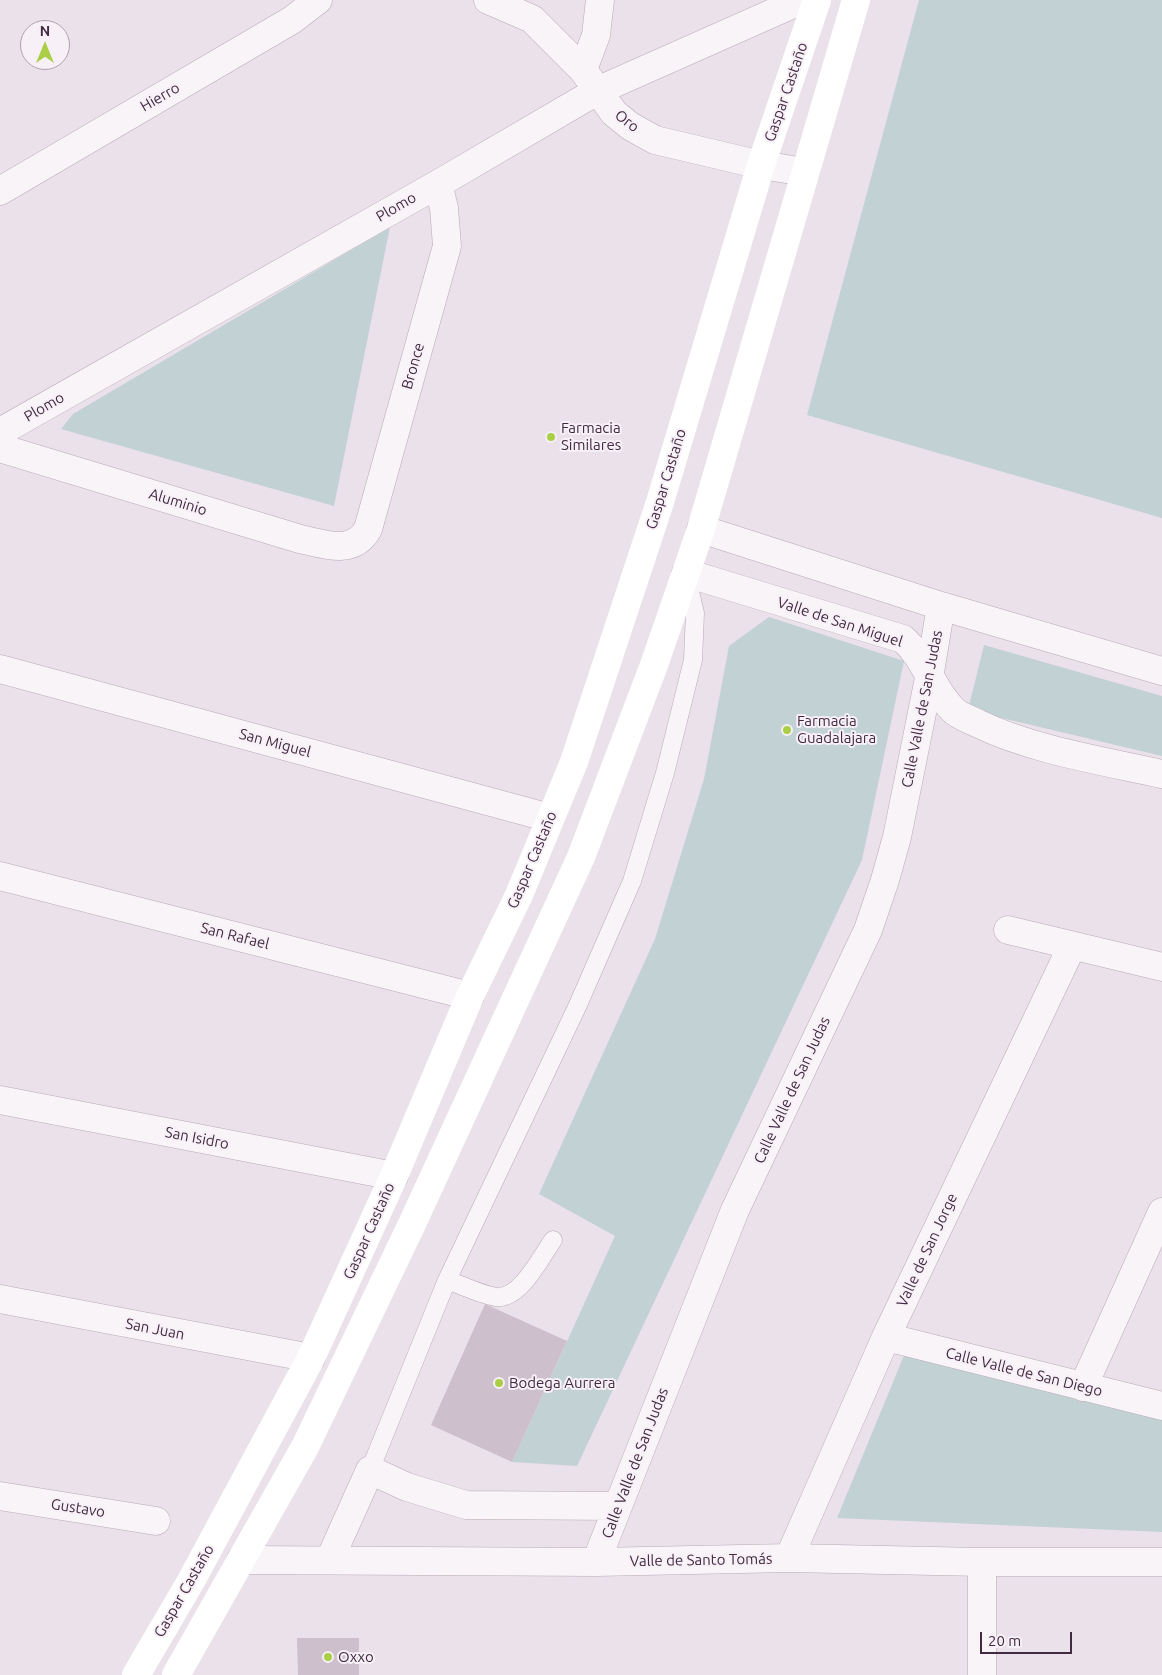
<!DOCTYPE html>
<html>
<head>
<meta charset="utf-8">
<style>
  body { margin:0 }
  #map { position:relative; width:1162px; height:1675px; overflow:hidden; background:#eae1ea; font-family:Ubuntu,sans-serif }
  canvas { display:block }
  .north { position:absolute; left:20px; top:20px; width:50px; height:50px; box-sizing:border-box; background:#f7f1f7; border:1px solid #afa1ae; border-radius:50%; rotate:0deg; font-size:14px; font-weight:700; line-height:20px; text-align:center; color:#422a41 }
  .north::after { content:''; display:block; margin:auto; width:18px; height:22px; background:#abce47; clip-path:polygon(50% 0,100% 100%,50% 72%,0 100%) }
  .scale { position:absolute; left:980px; top:1632px; width:92px; height:22px; box-sizing:border-box; border:2px solid #422a41; border-top:0; padding-left:6px; font-size:15px; line-height:18px; white-space:nowrap; color:#422a41; -webkit-text-stroke:4px #f7f1f7; paint-order:stroke }
</style>
</head>
<body>
<div id="map">
<canvas width="1162" height="1675"></canvas>
<div class="north">N</div>
<div class="scale">20 m</div>
</div>
<script>
const g = document.querySelector('canvas').getContext('2d');
g.lineJoin = 'round';
function fillPath(path, color) { g.fillStyle = color; g.fill(path, 'evenodd'); }
function trace(path, color, width, dash) { g.strokeStyle = color; g.lineWidth = width; g.lineCap = dash ? 'butt' : 'round'; g.setLineDash(dash || []); g.stroke(path); }
function drawText(font, color, halo, rows, align = 'center') {
  g.font = font + ' Ubuntu,sans-serif'; g.lineWidth = 4; g.setLineDash([]); g.textBaseline = 'middle'; g.strokeStyle = halo; g.fillStyle = color; for (const [text, x, y, turn = 0] of rows) {
    g.save(); g.translate(x, y); g.rotate((+turn || 0) * Math.PI / 180); g.textAlign = isNaN(turn) ? turn : align; if (halo) g.strokeText(text, 0, 0); g.fillText(text, 0, 0); g.restore();
  }
}
fillPath(new Path2D(`
  M919 0H1162V518L807 415Z
  M390 227 334 506 61 429 73 414Z
  M769 617 904 661 862 860 577 1466 512 1462 615 1236 539 1194 655 939 704 779 729 646Z
  M984 645 1162 696V756L968 710Z
  M905 1353 1162 1413V1532L837 1518Z`), '#c2d1d4');
fillPath(new Path2D(`
  M485 1304 567 1341 512 1462 431 1425Z
  M297 1638H359V1675H298Z`), '#cdbfcc');
const lane = new Path2D(`
  M447 1280C461 1285 482 1295 496 1297 520 1300 541 1257 553 1240
  M370 1470 447 1280 577 1007 632 881 665 773 693 660 695 613 691 596 682 584`);
const street = new Path2D(`
  M488 0 532 19 583 70 614 113 630 126 655 140 761 165 805 172
  M583 70 596 35 600 0
  M0 191 292 20 318 0
  M0 432 438 184 597 91 802 0
  M0 448 300 539C324 544 353 556 368 529L447 246 444 208 438 184
  M701 529 941 606 1162 671
  M686 573 903 639C926 659 931 688 953 710 959 716 971 720 979 724 1033 750 1103 761 1162 774
  M0 669 550 818
  M0 876 470 996
  M1008 930 1162 967
  M0 1100 394 1176
  M0 1299 311 1358
  M886 1337 1162 1406
  M1083 1387 1162 1212
  M0 1496 156 1521
  M789 1558 886 1337 1072 946
  M330 1559 370 1470 407 1487 466 1505 618 1506
  M241 1560 596 1562 789 1558 982 1562H1162
  M596 1562 735 1210 868 930 885 880 897 837 929 678 941 606
  M982 1675V1562`);
trace(lane, '#b8aab7', 19);
trace(street, '#b8aab7', 29);
trace(lane, '#f8f4f8', 18);
trace(street, '#f8f4f8', 28);
trace(new Path2D(`
  M136 1675 191 1581 311 1358 394 1176 470 996 519 895 574 762 660 502 761 165 817 0
  M176 1675 305 1447 412 1224 581 857 654 665 701 529 856 0`), '#fff', 28);
for (const [x, y, r, color] of [
  [551,437,5,"#abce47"],
  [787,730,5,"#abce47"],
  [499,1383,5,"#abce47"],
  [328,1657,5,"#abce47"]
]) { const dot = new Path2D(); dot.arc(x, y, r, 0, 2 * Math.PI); g.fillStyle = color; g.fill(dot); trace(dot, '#f7f1f7', 2); }
drawText('15px', '#422a41', '#f7f1f7', [
  ["Gaspar Castaño",786,92,-71],
  ["Hierro",160,97,-30],
  ["Oro",627,121,38],
  ["Plomo",396,207,-30],
  ["Bronce",413,366,-74],
  ["Plomo",44,407,-30],
  ["Gaspar Castaño",666,479,-73],
  ["Aluminio",178,502,17],
  ["Valle de San Miguel",840,622,18],
  ["Calle Valle de San Judas",922,709,-79],
  ["San Miguel",275,743,15],
  ["Gaspar Castaño",532,860,-67],
  ["San Rafael",235,936,14],
  ["Calle Valle de San Judas",792,1090,-65],
  ["San Isidro",197,1138,11],
  ["Gaspar Castaño",369,1231,-66],
  ["Valle de San Jorge",927,1250,-65],
  ["San Juan",155,1329,11],
  ["Calle Valle de San Diego",1024,1372,14],
  ["Calle Valle de San Judas",635,1463,-69],
  ["Gustavo",78,1508,9],
  ["Valle de Santo Tomás",701,1560,-1],
  ["Gaspar Castaño",184,1591,-60]
]);
drawText('15px', '#422a41', '#f7f1f7', [
  ["Farmacia",561,428],
  ["Similares",561,445],
  ["Farmacia",797,721],
  ["Guadalajara",797,738],
  ["Bodega Aurrera",509,1383],
  ["Oxxo",338,1657]
], 'left');
</script>
</body>
</html>
